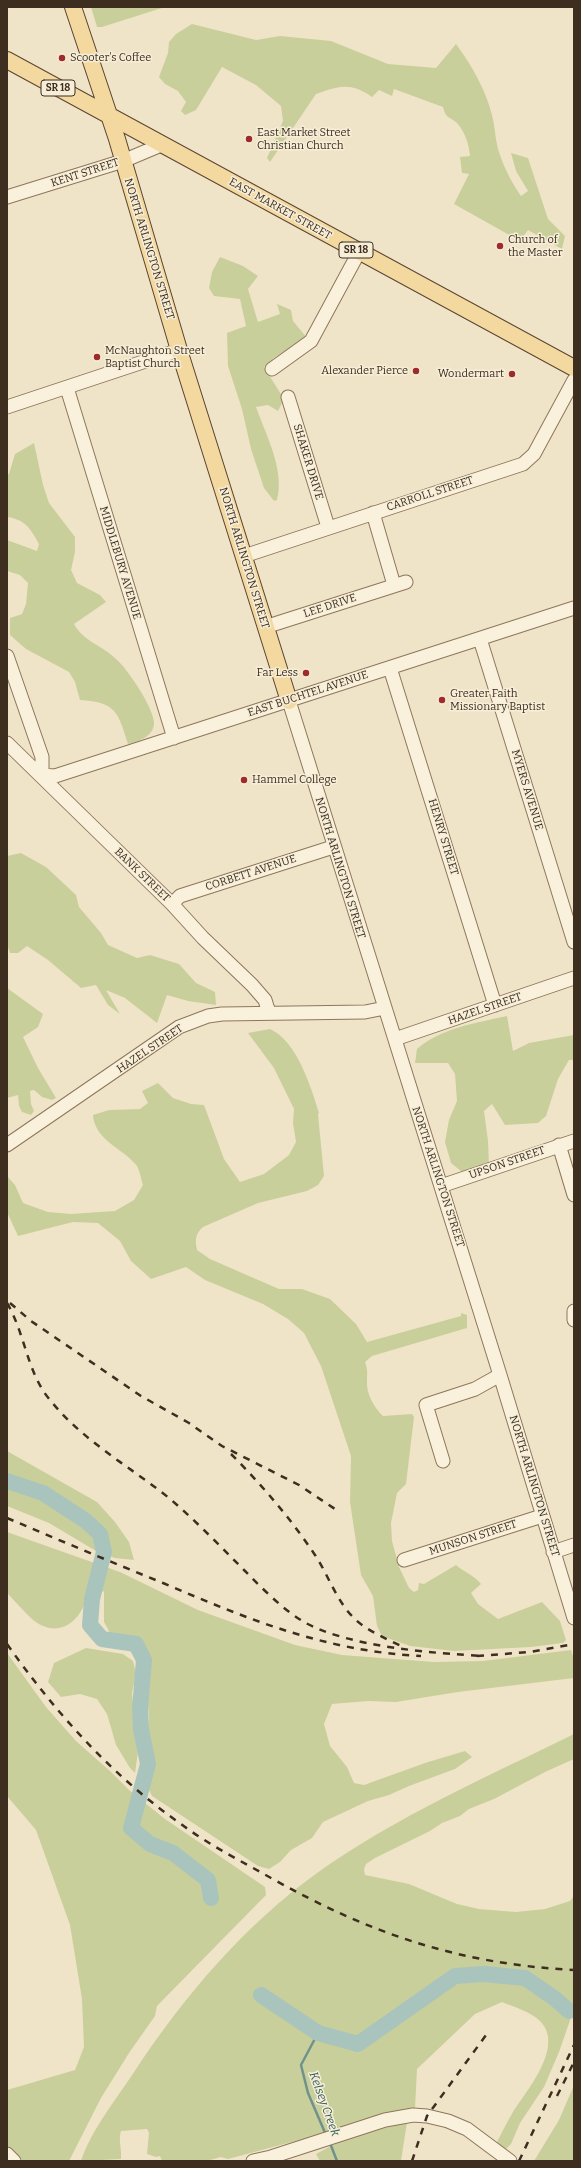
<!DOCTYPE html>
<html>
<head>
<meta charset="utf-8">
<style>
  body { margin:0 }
  #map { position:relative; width:581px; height:2168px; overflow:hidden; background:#f0e4c8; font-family:Bitter,serif }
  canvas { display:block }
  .frame { position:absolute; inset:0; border:8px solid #3d2e20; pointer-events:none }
</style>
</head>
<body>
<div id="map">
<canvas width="581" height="2168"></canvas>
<div class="frame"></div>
</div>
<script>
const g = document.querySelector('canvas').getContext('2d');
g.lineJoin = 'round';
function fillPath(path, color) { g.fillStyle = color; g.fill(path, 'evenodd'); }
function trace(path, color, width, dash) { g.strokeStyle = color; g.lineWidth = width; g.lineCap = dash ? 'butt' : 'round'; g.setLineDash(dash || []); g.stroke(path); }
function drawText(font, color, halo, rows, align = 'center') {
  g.font = font + ' Bitter,serif'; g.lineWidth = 3; g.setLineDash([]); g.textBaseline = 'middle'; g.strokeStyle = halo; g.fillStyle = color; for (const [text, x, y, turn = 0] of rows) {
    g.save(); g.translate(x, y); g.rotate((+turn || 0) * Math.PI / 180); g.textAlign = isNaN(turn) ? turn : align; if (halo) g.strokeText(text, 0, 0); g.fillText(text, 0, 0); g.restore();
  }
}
fillPath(new Path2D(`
  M91 7H165L102 27H97Z
  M192 24 256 40 280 36 331 41 388 64 436 68 456 44C472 66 485 88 492 115 495 126 495 138 498 149 503 165 511 182 521 196L528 191 516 171 511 153 528 158 548 219 565 236 562 249 528 230 520 241 454 204 469 174 462 173 460 157 470 156C469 144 465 132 457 123 449 116 446 119 443 107L394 89 392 96 379 90 372 97C350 82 340 86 316 94L270 162 267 158 283 121 281 106 256 85 222 67 196 110 185 115 181 111 186 102 178 91 165 84 159 77 168 53 169 42 176 34Z
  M220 257 243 266 258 276 248 289 258 322 280 314 277 304 291 310 293 321 307 338 275 357 264 367 284 399 278 411 268 405 256 407C266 435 285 470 277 500L274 501 264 488 251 449 242 409 228 366 227 333 246 326 240 299 214 296 209 288 212 272Z
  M34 443 43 485 49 503 75 537V552L71 570 77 583 100 595 106 602 74 624C84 642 102 645 116 659 127 668 153 707 154 722 155 735 139 742 128 744 118 712 116 702 80 700L75 682 69 672 26 649 10 635V618L22 614 26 604 28 583 20 575 7 571V540L37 551 39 544C30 528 26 520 7 517V475L9 474 15 454Z
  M21 853 46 867 76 895 79 907 101 933 108 945 137 958 150 955 179 964 196 983 215 992 216 1005 188 1001 167 995 157 1023 125 998 106 990 120 1014 108 1005 96 985 81 988 48 960 27 946 18 953H10L7 944V856Z
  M7 988 43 1014 38 1027 23 1037 38 1068 56 1098 52 1100 42 1097 34 1090 30 1091 31 1104 34 1111 31 1115 22 1112 19 1106 18 1095 7 1098Z
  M507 1016 513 1051 529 1043 574 1035V1060H569L558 1079 546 1116 538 1123 505 1125 492 1104 484 1111 488 1141 489 1165 462 1172 451 1163 445 1142 449 1120 457 1101 455 1074 448 1063H415L417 1049C441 1028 476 1023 507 1016Z
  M270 1029C297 1041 311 1087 319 1113L318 1114 324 1176 318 1185 307 1191 258 1203 203 1227C195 1234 195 1240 197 1250L210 1259 279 1289H302L330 1299 356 1324 367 1342 461 1316V1313L467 1315V1328L372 1356 365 1362C368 1370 367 1373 367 1381 366 1393 374 1408 383 1416L412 1414 414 1417 406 1484 397 1493 391 1523 392 1541 399 1567 409 1588 414 1592 418 1590 419 1583 424 1584 456 1565C464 1572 474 1575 481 1584L471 1593 478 1604 498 1619 542 1602 560 1621 566 1640 563 1643 531 1647 454 1651 410 1646 382 1636 377 1626 373 1596 361 1575 350 1502 351 1456 321 1366 304 1333 288 1319 263 1304 205 1280 186 1267 151 1279 131 1261 120 1241 98 1223 73 1222 18 1236 7 1212V1176L15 1185 23 1203 48 1212 71 1214 115 1211 134 1200 143 1185C141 1179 140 1171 137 1166 123 1148 95 1141 93 1115L109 1110 140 1109 148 1103 142 1091 158 1083 173 1098 191 1104 204 1105 224 1159 240 1182 264 1174 289 1155 296 1142 293 1123 294 1109 274 1068 248 1033Z
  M7 1451 97 1502 115 1522 129 1542 134 1560 115 1558 96 1551 49 1523 7 1506Z
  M7 1532 120 1572 198 1610 295 1645 342 1655 434 1662 483 1661 571 1650 574 1659V1678L458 1692 396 1702 368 1701 332 1704 324 1724 330 1746 347 1767 354 1783 364 1785 425 1763 465 1751 472 1757 455 1769 409 1786 389 1795 368 1801 323 1822 312 1838 291 1850 280 1862 269 1869 258 1866 152 1796 149 1790 153 1765 148 1737 149 1718 145 1669 120 1639 110 1633 104 1622V1591L86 1600C78 1625 56 1638 33 1620 24 1612 15 1601 7 1593Z
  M86 1648 123 1654 133 1661 136 1673 132 1693 138 1752 135 1773 130 1768 116 1745 107 1714 97 1699 80 1694 61 1697 48 1682 54 1663Z
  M7 1653 46 1707 76 1741 110 1771 129 1790 165 1819 265 1887 266 1895 157 2006 155 2016 129 2053 101 2098 69 2161H21L7 2148V2090L75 2070 84 2047 82 1999 70 1925 36 1830 7 1796Z
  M574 1734V1759L545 1772 494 1799 469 1809 460 1816 442 1823 430 1831 375 1858 366 1864 364 1869 365 1875 409 1884 457 1904 479 1909 516 1912 545 1909 570 1901 574 1896V2009L559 2052 544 2087 520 2123 511 2144 504 2151 497 2142C502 2132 507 2122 513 2112 527 2090 565 2046 540 2021 531 2012 514 2007 502 2002L475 2014 417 2069 415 2109 228 2159 221 2157 206 2161H162L160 2156 156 2157 147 2154 149 2133 147 2129 121 2131C118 2140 122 2149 121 2159L81 2161C91 2130 118 2097 136 2069 185 1995 245 1925 317 1873 397 1816 487 1777 574 1734Z
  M574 2085V2161H534L559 2120Z
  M407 2122 401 2161H320L316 2154 344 2139Z`), '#c9cf9b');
trace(new Path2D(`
  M318 2033 301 2065 308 2093 326 2135
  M330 2143 337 2161`), '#6f938a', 2.5);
trace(new Path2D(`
  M7 1481 43 1493 86 1521 100 1534 104 1552 92 1599 90 1625 102 1639 136 1644 144 1660 140 1709 141 1729 148 1764 131 1828 150 1844 173 1853 208 1880 211 1898
  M261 1995 318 2033 358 2044 455 1976 484 1974 525 1978 554 1998 569 2011`), '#a9c4bc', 16);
const minor = new Path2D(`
  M7 197 123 161 161 145
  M272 369 311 341 359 252
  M67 388 174 738
  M288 397 328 527
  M7 407 179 350
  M373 513 394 585
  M244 556 523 464 534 454 574 380
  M265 627 406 582
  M480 639 574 942
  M7 656 42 757V775L55 776 574 608
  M390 668 495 1005
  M289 701 500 1375 574 1618
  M7 743 172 904 203 938 252 985 265 1000 269 1013
  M172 904 180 896 333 847
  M395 1039 574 978
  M7 1145 179 1027 208 1016 222 1014 365 1012 385 1008
  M559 1145 574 1195
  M441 1186 574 1141
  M574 1311V1320
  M443 1461 426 1405 475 1389 500 1375
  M553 1552 574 1545
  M404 1560 542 1516
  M7 2154 14 2161
  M253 2161 271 2157 385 2120 413 2115 427 2116 448 2121 467 2129 510 2161`);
const major = new Path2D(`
  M73 7 117 139 179 350 289 701
  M7 60 574 368`);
trace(minor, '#8d765c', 15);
trace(major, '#5b4430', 18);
trace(minor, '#faf1dc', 13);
trace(major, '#f3d9a0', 16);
trace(new Path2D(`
  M7 1303C25 1333 27 1373 50 1400 83 1441 129 1466 169 1498 196 1521 220 1546 244 1570 262 1588 282 1609 304 1622 349 1647 431 1653 483 1656
  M10 1303 31 1321 141 1396 189 1423 222 1446 299 1485 335 1509
  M231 1454C262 1485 291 1519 315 1555 329 1576 337 1603 356 1620 368 1631 385 1638 401 1646
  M7 1518C59 1540 111 1562 163 1583 250 1620 325 1651 421 1656
  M7 1644C55 1712 112 1776 181 1824 209 1845 241 1861 271 1878 371 1934 459 1964 574 1970
  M477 1656 530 1652 574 1644
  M557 2096 574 2062
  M412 2161 427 2116 489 2031
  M519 2161 574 2045`), '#3d2e20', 2.5, [7, 7]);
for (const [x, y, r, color] of [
  [62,58,4,"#9e2a2b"],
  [249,139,4,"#9e2a2b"],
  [500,246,4,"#9e2a2b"],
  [97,357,4,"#9e2a2b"],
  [416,371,4,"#9e2a2b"],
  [512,374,4,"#9e2a2b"],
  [306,673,4,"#9e2a2b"],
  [442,700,4,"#9e2a2b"],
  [244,780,4,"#9e2a2b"]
]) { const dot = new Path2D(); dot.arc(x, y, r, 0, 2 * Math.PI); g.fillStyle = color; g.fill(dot); trace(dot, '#f7eed8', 1.5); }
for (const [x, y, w] of [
  [58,88,34],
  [356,250,34]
]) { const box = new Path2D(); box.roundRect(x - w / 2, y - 8, w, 16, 3); g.fillStyle = '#f7eed8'; g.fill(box); trace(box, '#3d2e20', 1); }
drawText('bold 10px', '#3d2e20', null, [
  ["SR 18",58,88],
  ["SR 18",356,250]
]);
drawText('11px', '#3d2e20', '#f7eed8', [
  ["Scooter's Coffee",70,58],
  ["East Market Street",257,133],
  ["Christian Church",257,146],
  ["Church of",508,240],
  ["the Master",508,253],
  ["McNaughton Street",105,351],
  ["Baptist Church",105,364],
  ["Alexander Pierce",408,371,"right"],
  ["Wondermart",504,374,"right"],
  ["Far Less",298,673,"right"],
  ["Greater Faith",450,694],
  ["Missionary Baptist",450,707],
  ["Hammel College",252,780]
], 'left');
drawText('11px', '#3d2e20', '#f7eed8', [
  ["KENT STREET",85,173,-18],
  ["EAST MARKET STREET",280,209,29],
  ["NORTH ARLINGTON STREET",149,249,73],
  ["SHAKER DRIVE",308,462,73],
  ["CARROLL STREET",430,494,-18],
  ["NORTH ARLINGTON STREET",244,558,73],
  ["MIDDLEBURY AVENUE",120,563,73],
  ["LEE DRIVE",330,606,-18],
  ["EAST BUCHTEL AVENUE",308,694,-18],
  ["MYERS AVENUE",527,790,73],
  ["HENRY STREET",443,837,73],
  ["NORTH ARLINGTON STREET",340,868,73],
  ["CORBETT AVENUE",251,873,-18],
  ["BANK STREET",142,875,44],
  ["HAZEL STREET",485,1009,-19],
  ["HAZEL STREET",150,1049,-34],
  ["UPSON STREET",507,1163,-19],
  ["NORTH ARLINGTON STREET",438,1177,72],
  ["NORTH ARLINGTON STREET",534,1486,73],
  ["MUNSON STREET",473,1538,-18]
]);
drawText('italic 12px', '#2f5d5a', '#f7eed8', [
  ["Kelsey Creek",324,2104,70]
]);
</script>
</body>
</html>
